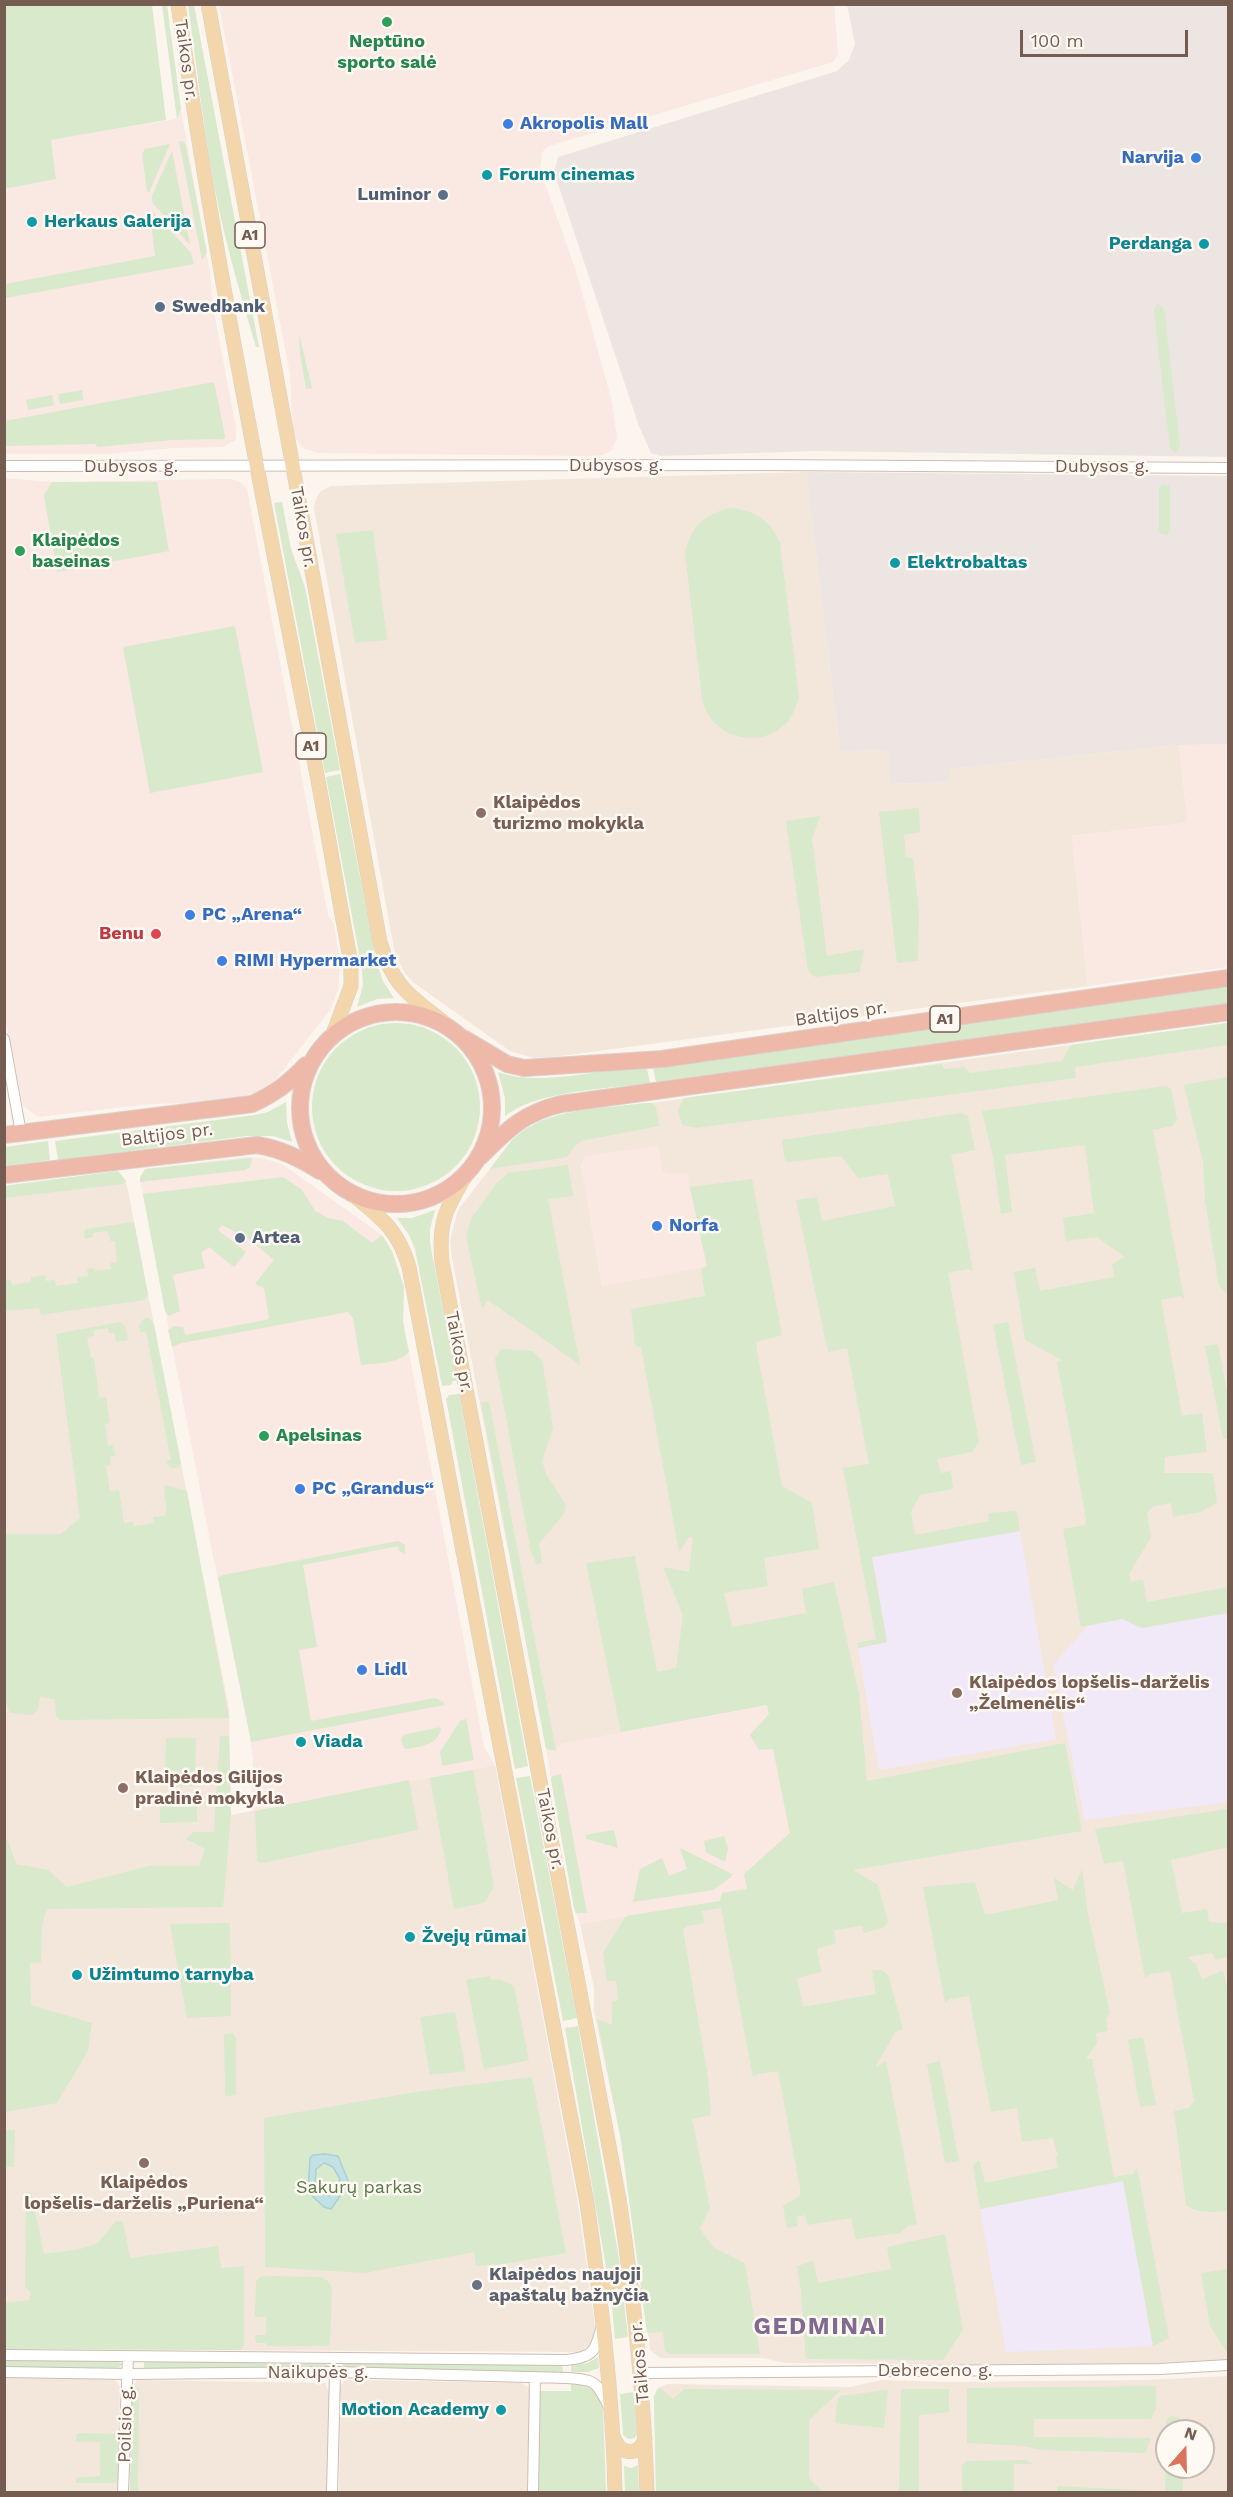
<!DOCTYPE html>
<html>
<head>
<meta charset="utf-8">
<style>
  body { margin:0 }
  #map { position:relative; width:1233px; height:2497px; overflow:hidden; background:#fbf5ed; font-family:"Work Sans",sans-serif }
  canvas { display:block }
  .frame { position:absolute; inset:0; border:6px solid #755c51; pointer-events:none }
  .north { position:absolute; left:1155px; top:2419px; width:60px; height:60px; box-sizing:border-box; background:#fef9f3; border:2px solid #c7bab2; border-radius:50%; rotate:20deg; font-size:16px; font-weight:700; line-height:24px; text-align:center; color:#755c51 }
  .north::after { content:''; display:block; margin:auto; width:21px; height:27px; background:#da745e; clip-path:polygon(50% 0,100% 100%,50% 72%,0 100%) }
  .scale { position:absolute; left:1020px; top:30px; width:168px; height:27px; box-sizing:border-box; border:3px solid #755c51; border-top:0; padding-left:8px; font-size:18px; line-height:21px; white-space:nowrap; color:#755c51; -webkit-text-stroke:4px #fef9f3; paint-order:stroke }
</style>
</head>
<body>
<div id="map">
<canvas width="1233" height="2497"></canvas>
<div class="frame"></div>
<div class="north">N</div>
<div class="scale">100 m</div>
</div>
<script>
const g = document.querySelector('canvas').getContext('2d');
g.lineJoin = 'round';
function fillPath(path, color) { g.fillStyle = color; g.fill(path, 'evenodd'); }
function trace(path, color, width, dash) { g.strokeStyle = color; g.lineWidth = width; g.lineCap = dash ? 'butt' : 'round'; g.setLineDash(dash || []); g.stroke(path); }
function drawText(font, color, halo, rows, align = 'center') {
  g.font = font + ' "Work Sans",sans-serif'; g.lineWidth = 5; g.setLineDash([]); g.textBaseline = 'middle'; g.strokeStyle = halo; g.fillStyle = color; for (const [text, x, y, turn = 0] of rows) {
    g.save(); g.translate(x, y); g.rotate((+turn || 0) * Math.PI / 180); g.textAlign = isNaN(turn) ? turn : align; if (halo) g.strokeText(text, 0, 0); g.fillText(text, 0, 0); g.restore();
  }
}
fillPath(new Path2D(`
  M806 472 840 751 889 750 892 784 949 782V769L1179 745 1188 823 1072 836 1088 986 553 1057 534 1058 510 1051 414 983 405 973 395 954 314 508 316 499 321 491 331 486Z
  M1228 1023V2359L1145 2364 1012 2365 785 2363 763 2358H660L650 2350 649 2343 621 2140 594 2011V1988L580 1924 626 1916 767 1705 562 1744 556 1751 546 1749 452 1258 450 1241 458 1210 512 1140 539 1121 569 1113 652 1103ZM657 1146 662 1170 667 1174 602 1286 581 1164Z
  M118 1171 126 1181 229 1709 231 1815 495 1765 578 2204 595 2326 594 2337 590 2345 581 2352 5 2349 4 1186Z
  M1228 2376V2492H656L654 2396 657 2389 667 2384 850 2387 882 2380 946 2382 1145 2380ZM1167 2431H1203V2467H1167Z
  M4 2377 113 2378 118 2383 120 2387 118 2492H5Z
  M137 2380 325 2383 329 2393 328 2492H130L132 2387Z
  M345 2380 521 2383 528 2387 530 2390 527 2492H339L340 2387Z`), '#f3e7dc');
fillPath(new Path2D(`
  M219 5H834L838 53 833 62 549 146 542 152 540 170 576 271 612 402 617 438 611 451 603 455 593 456 318 453 303 448 293 435 290 374Z
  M181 109 210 272 213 307 236 428V440L223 447 174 448 106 454H5V189L56 179 50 140 176 119Z
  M4 478 52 482 231 479 240 482 247 489 328 915 334 924 340 965 338 990 330 1010 276 1079 257 1092 236 1098 193 1103 150 1104 38 1117 23 1106 4 1014Z
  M1228 744V967L1088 986 1072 836 1188 823 1179 745Z
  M657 1146 662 1170 667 1174 687 1173 707 1267 602 1286 582 1171V1160L585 1156Z
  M246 1157 262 1158 282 1164 382 1235 392 1251 404 1287 403 1322 484 1747 495 1765 252 1811 253 1759 247 1716 213 1556 140 1180 145 1169Z
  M768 1705 790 1834 747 1889 722 1893 721 1901 580 1924 574 1908 546 1749 556 1751 562 1744Z`), '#fae8e2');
fillPath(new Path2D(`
  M847 5H1228V457L815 451 661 456 651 453 639 426 554 172 558 157 837 71 849 60 855 44Z
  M806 472 1228 476V744L1179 745 949 769V782L891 784 889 750 840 751Z`), '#ece5e1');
fillPath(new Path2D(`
  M1020 1531 1056 1739 879 1770 858 1648 887 1642 872 1557Z
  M1228 1613V1802L1085 1820 1053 1665 1089 1625 1122 1619 1142 1628Z
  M1123 2181 1153 2346 1006 2352 980 2209Z`), '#f2e9f8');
fillPath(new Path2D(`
  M5 4 152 5 166 120 51 140 56 179 5 189Z
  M162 5H167L181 109 177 119Z
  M188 5H194L259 347H256C243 303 230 259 220 214 205 145 198 74 188 5Z
  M179 141 184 142 186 147 207 252 202 260Z
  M170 144 149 192 147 191 142 154 145 149Z
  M172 151 190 245 152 202V196Z
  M152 211 191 253 194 264 5 298V284L155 256 150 214Z
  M1158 304 1164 309 1180 446 1175 453 1170 448 1154 312 1156 305Z
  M299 334 312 388 306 389 300 354Z
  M214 382 225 436 224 439 172 440 97 447 96 444 5 446V421Z
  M82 390 83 400 60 404 58 394Z
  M52 395 54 405 28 410 26 400Z
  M52 482H157L169 551 57 572 44 495Z
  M1162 484 1169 486 1170 489V529L1167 535 1160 533 1159 529V489Z
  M282 502 291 549 305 587 340 770 325 773 274 503Z
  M730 508C754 510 770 520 780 543L799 696C796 707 793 717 784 725 760 748 719 739 705 709 703 704 702 697 701 691L685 552C691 526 705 514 730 508Z
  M373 530 387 640 355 643 336 534Z
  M235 626 263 772 150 793 123 647Z
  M340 774 377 964 383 981 394 998 377 999 357 1007 363 985 362 969 326 777Z
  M919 808 920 832 904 835 906 857 913 858 919 912 918 961 897 963 879 812Z
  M820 816 812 839 827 956 864 949 860 972 815 977 808 971 786 821Z
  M1228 985V1004L656 1082 652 1063Z
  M1228 1023V1045L1075 1067 1076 1078 696 1128 682 1125 678 1111 684 1098 942 1064 944 1069 964 1067 970 1073 1062 1061 1071 1045Z
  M312 1107a84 84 0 1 1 168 0a84 84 0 1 1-168 0Z
  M646 1064 650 1083C609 1089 538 1090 505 1116V1098L498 1072C538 1087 603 1070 646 1064Z
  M1228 1077V1294L1219 1286 1205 1200 1203 1161 1184 1085Z
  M1166 1086 1171 1089 1177 1120 1172 1126 1153 1130 1184 1299 1180 1296 1161 1300 1182 1416 1202 1413 1207 1452 1165 1457 1164 1473H1213L1217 1503 1200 1512 1173 1517 1171 1503 1154 1506 1147 1513 1151 1537 1129 1574 1131 1582 1143 1579 1147 1602 1228 1587V1613L1142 1628 1122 1619 1081 1627 1063 1529 1085 1525 1086 1518 1057 1362 1062 1360 1025 1340 1014 1272 1035 1268 1040 1291 1114 1277 1112 1264 1125 1257 1097 1237 1066 1241 1063 1218 1094 1213 1085 1145 1005 1155 1012 1212 1001 1214 993 1157 982 1111Z
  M286 1102 287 1123 292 1142 273 1136H247L58 1160 55 1141 255 1115 268 1112Z
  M645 1103H652L656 1107 659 1126 581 1141 573 1148 567 1157 490 1169C498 1159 505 1148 513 1139 547 1107 601 1109 645 1103Z
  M961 1113 968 1116 975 1150 951 1155 973 1271 967 1269 948 1273 979 1442 972 1452 937 1459 941 1473 951 1471 953 1489 920 1495 911 1512 915 1535 989 1521 988 1513 1017 1511 1020 1531 872 1557 887 1642 858 1648 857 1643 876 1639 843 1468 869 1464 847 1348 828 1352 796 1200 817 1197 822 1221 895 1206 888 1174 858 1178 841 1156 789 1162 785 1160 782 1140Z
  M48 1141 50 1160 5 1166V1147Z
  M252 1158 250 1167 245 1170 140 1182V1177L145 1169Z
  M568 1165 573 1196 548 1199 580 1365 488 1300 482 1309 466 1236 472 1217 496 1184 508 1173Z
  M118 1171 126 1181 123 1184 5 1198V1186Z
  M283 1177 302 1190 315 1211 328 1218 343 1221 372 1243 382 1235 392 1251 404 1287 403 1322 409 1352C398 1364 375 1363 361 1365L353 1318 348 1312 182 1343 172 1347 168 1330 174 1326 183 1327 185 1335 266 1320 269 1318 264 1288 255 1284 274 1260 249 1239 222 1225 218 1230 246 1252 234 1267 209 1247 201 1253 205 1268 173 1275 180 1311 169 1316 165 1311 143 1194Z
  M752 1179 782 1335 756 1342 757 1351 782 1486 812 1503 819 1549 764 1558 768 1586 724 1593 732 1627 806 1613 802 1589 834 1582 859 1695 867 1781 1065 1743 1082 1831 853 1870 878 1885 888 1922 884 1927 864 1933 862 1926 834 1930 836 1943 817 1949 821 1972 797 1978 803 2007 876 1994 872 1970H882L888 1975 903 2029 895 2032 875 2068 886 2061 917 2224 908 2226 900 2233 856 2239 851 2218 807 2225 805 2215 797 2217 798 2226 787 2228 783 2206 800 2196V2188L778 2071 758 2074 753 2077 721 1908 702 1911 704 1923 687 1926 683 1929 708 2078 711 2115 692 2119 710 2208 700 2229 713 2247 745 2263 760 2354H669L665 2352 663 2332 647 2333 621 2140 597 2019 612 2025V2002L618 2000 616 1981H607L603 1953 626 1916 720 1901 722 1893 747 1889 744 1874 790 1833 773 1749 759 1750 750 1735 769 1714 767 1705 621 1732 586 1563 635 1556 657 1672 676 1668 683 1615 663 1567 689 1572 693 1538 689 1537 679 1552 641 1347 635 1346 631 1309 705 1296 701 1268 707 1266 690 1187Z
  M435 1210 430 1229V1243L457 1381H453L451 1385 442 1386 415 1249 409 1235 397 1218H412Z
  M134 1222 148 1294 144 1300 41 1315 39 1308 5 1311V1280H11L12 1285 31 1282V1277L45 1275 46 1281 55 1280 56 1286 78 1283 77 1277 88 1276 87 1269 94 1268 95 1271 111 1269 110 1263 117 1262 115 1241H110L108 1231 93 1233V1237L85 1239 84 1231 86 1229Z
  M149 1318 154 1325 181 1463 178 1468H170L166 1461 171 1460 146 1332H140L139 1326 143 1319Z
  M120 1322 125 1326 128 1340 116 1342 114 1333H109L108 1328 94 1330V1336L87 1337 91 1358H94L99 1398 106 1397 110 1423 105 1424 108 1445H113L115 1456 110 1457 111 1465 106 1466 110 1491 119 1490 124 1523 133 1522 134 1526 154 1523 153 1517 164 1516C170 1503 162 1496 165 1485L187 1491 229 1718 60 1720 56 1716 55 1699 40 1697 38 1710 32 1715 10 1713 4 1699 5 1534H61L80 1518 56 1334Z
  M1008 1322 1036 1462 1021 1465 993 1325Z
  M1218 1344 1228 1397V1438L1223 1439 1205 1346Z
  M501 1349 532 1351 542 1360 553 1428 542 1461 546 1474 566 1505 565 1512 539 1544 542 1562 537 1565 531 1552 495 1359Z
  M459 1394 528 1766 515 1769 446 1399 449 1395Z
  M489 1401 556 1751 546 1749 481 1402Z
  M398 1541 405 1545V1554L399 1551 398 1546 303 1565 317 1647 299 1650 311 1721 435 1698 444 1702V1705L251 1742 218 1578 223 1575Z
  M466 1719 474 1760 442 1766 440 1752 460 1721Z
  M441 1727C439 1745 422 1746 407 1749L404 1748 401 1739 403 1735Z
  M220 1736H229L231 1815 223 1907 47 1909 42 1924 41 1962 30 1963 31 2005 92 2023 88 2051 57 2103 5 2112V1839L8 1841 16 1864 48 1870 67 1887 149 1866H199L205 1849 186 1839 193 1832H214Z
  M166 1738H196L195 1786H165Z
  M473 1770 494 1887 484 1903 454 1909 430 1778Z
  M561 1774 587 1913H576L574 1908 551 1780V1777Z
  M530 1776 577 2018 563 2021 516 1778Z
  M409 1780 418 1830 262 1863 257 1861 255 1811Z
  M160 1800H197V1822L160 1823Z
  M1228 1809V1847L1171 1860 1182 1913 1207 1909 1209 1922 1228 1923V1956L1216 1960 1212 1953 1187 1957 1196 1964 1202 1980 1223 1970 1228 1992V2211C1215 2212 1197 2214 1186 2205L1174 2111 1189 2108 1194 2101 1170 1971 1150 1974 1145 1978 1123 1861 1104 1864 1095 1829Z
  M614 1830 618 1848 587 1839 585 1835Z
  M724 1836 728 1849 725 1862 706 1852 704 1841Z
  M680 1848 732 1874 731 1877 713 1890 633 1902 640 1869 662 1858 669 1876 687 1869Z
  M1082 1869 1088 1914 1110 2013 1106 2019 1108 2031 1096 2033 1097 2043 1086 2059H1092L1114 2177 1133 2174 1137 2167 1169 2338 1153 2346 1123 2181 980 2209 973 2165 979 2160 985 2183 1058 2168 1056 2157 1058 2156 1053 2138 1022 2142 1017 2108 991 2112 969 1996 950 1999 945 2003 923 1887 975 1882 985 1915 1058 1900 1054 1878 1073 1890Z
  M230 1923 231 2016 187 2018 170 1924Z
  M490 1976 491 1980 499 1979 514 1986 529 2060 484 2069 466 1980Z
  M455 2012 466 2071 430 2075 420 2017Z
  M578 2026 621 2270 607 2273 565 2028Z
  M233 2033 236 2038V2095L225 2096 224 2034Z
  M1143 2037 1156 2105 1140 2107 1128 2040Z
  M940 2061 959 2161 945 2163 927 2064Z
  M532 2077 566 2253 503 2264 476 2266 474 2252 364 2273 265 2267 264 2118 416 2092Z
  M5 2130H15L14 2167H5Z
  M31 2192 44 2254 80 2249 98 2243 116 2221 123 2222 130 2258 218 2246 221 2268 244 2266V2347L240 2350 5 2349V2303L29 2300 31 2293 25 2286 26 2193Z
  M945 2234 963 2330 943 2360 806 2359C803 2328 803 2297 797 2266L813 2261 818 2283 891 2269 887 2247Z
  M1228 2269V2352H1227L1210 2326 1201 2273Z
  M271 2276 322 2277 328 2281 332 2289 330 2344 328 2346H267L266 2343H256L255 2335H266V2317H255L256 2281 261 2277Z
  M617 2292 623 2295 628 2337 615 2339 611 2296Z
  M598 2357 599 2368 588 2372H571V2365L588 2363Z
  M5 2360 117 2361 122 2364 119 2368 5 2367Z
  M144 2361 325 2364 330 2366 323 2370 144 2368Z
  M344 2363 562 2365 563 2372 350 2370 341 2368Z
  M571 2384C590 2386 598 2389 603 2408L606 2492H536L538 2391H571Z
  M1156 2386V2408L1151 2419H1034V2437L1151 2438 1145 2453 1042 2450 1023 2446 967 2443V2388Z
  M132 2387 139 2388 138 2492H130Z
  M659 2387 673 2399 685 2389 841 2390 809 2420V2478L823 2492H861H656L654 2396Z
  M901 2389H949V2412L919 2415V2492H899Z
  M888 2390 884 2428 835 2423 837 2403 840 2396Z
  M634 2392 637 2434 635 2438 628 2439 623 2435 620 2394Z
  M1171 2416 1183 2419V2431H1167V2467H1183V2492H1165L1166 2420Z
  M79 2433 119 2434V2480L115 2483H76V2478L100 2476V2442H76V2435Z
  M1026 2460 1034 2464H1014V2492H962V2466L966 2461Z
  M638 2465 639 2492H625L624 2466 631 2468Z
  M1057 2486 1154 2491V2492H1057Z`), '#d8e9cc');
const water = new Path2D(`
  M325 2154 338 2156 349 2183 331 2209 324 2207 308 2192 310 2158 313 2155ZM324 2163 333 2167 340 2179 337 2189 329 2196 319 2193 315 2186 316 2169Z`);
fillPath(water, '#c2e1e4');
trace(water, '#a9d0d5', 1.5);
const minor = new Path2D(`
  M4 466 764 465 1228 468
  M4 1039 21 1133
  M4 2355 566 2360C591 2357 595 2354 601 2329
  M4 2372 128 2374 335 2372 567 2378C594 2380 596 2380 608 2405
  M642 2373 1160 2369 1228 2365
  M123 2492 128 2356
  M332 2492 335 2372
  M533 2492 535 2377`);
const major = new Path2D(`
  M178 4C215 263 267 519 317 775 329 838 339 901 351 963V986L333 1034
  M208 4 380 942C394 989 411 996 447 1025
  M466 1175C446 1209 438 1222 442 1262L619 2199C634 2297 644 2394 647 2492
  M352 1194C381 1218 398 1229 409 1267L587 2203C601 2300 613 2395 615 2492
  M600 2294 603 2287 616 2280 630 2285 634 2292
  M614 2438C620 2455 640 2457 645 2438`);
const highway = new Path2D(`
  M300 1108a96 96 0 1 1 192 0a96 96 0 1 1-192 0Z
  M465 1039 507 1064 524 1068 662 1059 1228 978
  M4 1135 252 1104C274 1094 289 1083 306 1065
  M480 1157C507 1130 523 1113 561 1104L1228 1012
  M4 1175 257 1145C281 1149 299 1158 320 1171`);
trace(minor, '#cdbdb3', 12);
trace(major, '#d8d1ce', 15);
trace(highway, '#d8d1ce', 18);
trace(minor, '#fff', 10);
trace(major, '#f3d6ac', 14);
trace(highway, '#efb9aa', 16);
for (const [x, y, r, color] of [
  [387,22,6,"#2e9e5b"],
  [508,124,6,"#3f7fe0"],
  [1196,158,6,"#3f7fe0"],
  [487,175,6,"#0f9aa8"],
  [443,195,6,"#5c6f8a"],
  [32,222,6,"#0f9aa8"],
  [1204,244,6,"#0f9aa8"],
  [160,307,6,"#5c6f8a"],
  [20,551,6,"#2e9e5b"],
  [895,563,6,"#0f9aa8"],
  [481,813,6,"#8d6e63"],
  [190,915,6,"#3f7fe0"],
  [156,934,6,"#e0444e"],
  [222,961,6,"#3f7fe0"],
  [657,1226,6,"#3f7fe0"],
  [240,1238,6,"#5c6f8a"],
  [264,1436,6,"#2e9e5b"],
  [300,1489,6,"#3f7fe0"],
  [362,1670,6,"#3f7fe0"],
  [957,1693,6,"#8d6e63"],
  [301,1742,6,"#0f9aa8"],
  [123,1788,6,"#8d6e63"],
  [410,1937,6,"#0f9aa8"],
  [77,1975,6,"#0f9aa8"],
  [144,2163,6,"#8d6e63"],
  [477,2285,6,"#6b7280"],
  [501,2410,6,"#0f9aa8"]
]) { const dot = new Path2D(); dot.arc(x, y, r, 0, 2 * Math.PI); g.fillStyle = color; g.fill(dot); trace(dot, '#fef9f3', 2); }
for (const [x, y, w] of [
  [250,235,30],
  [311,746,30],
  [945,1019,30]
]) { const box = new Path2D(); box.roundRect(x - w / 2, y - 13, w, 26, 4.5); g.fillStyle = '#fef9f3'; g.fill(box); trace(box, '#755c51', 1.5); }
drawText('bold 16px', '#755c51', null, [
  ["A1",250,235],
  ["A1",311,746],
  ["A1",945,1019]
]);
drawText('bold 18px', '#27864d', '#fef9f3', [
  ["Neptūno",387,42,"center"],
  ["sporto salė",387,63,"center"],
  ["Klaipėdos",32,541],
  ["baseinas",32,562],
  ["Apelsinas",276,1436]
], 'left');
drawText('18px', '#755c51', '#fef9f3', [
  ["Taikos pr.",186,60,82],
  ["Dubysos g.",616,466],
  ["Dubysos g.",131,467],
  ["Dubysos g.",1102,467],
  ["Taikos pr.",303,527,80],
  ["Baltijos pr.",841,1014,-8],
  ["Baltijos pr.",167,1135,-7],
  ["Taikos pr.",459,1352,79],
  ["Taikos pr.",550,1829,79],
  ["Taikos pr.",640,2362,-95],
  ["Debreceno g.",935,2371],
  ["Naikupės g.",318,2373],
  ["Poilsio g.",126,2424,-88]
]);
drawText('bold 18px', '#366cbe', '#fef9f3', [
  ["Akropolis Mall",520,124],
  ["Narvija",1184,158,"right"],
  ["PC „Arena“",202,915],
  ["RIMI Hypermarket",234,961],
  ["Norfa",669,1226],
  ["PC „Grandus“",312,1489],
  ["Lidl",374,1670]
], 'left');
drawText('bold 18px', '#0d838f', '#fef9f3', [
  ["Forum cinemas",499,175],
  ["Herkaus Galerija",44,222],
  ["Perdanga",1192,244,"right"],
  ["Elektrobaltas",907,563],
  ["Viada",313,1742],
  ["Žvejų rūmai",422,1937],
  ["Užimtumo tarnyba",89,1975],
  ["Motion Academy",489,2410,"right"]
], 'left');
drawText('bold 18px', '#4e5e75', '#fef9f3', [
  ["Luminor",431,195,"right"],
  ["Swedbank",172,307],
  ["Artea",252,1238]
], 'left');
drawText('bold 18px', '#785e54', '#fef9f3', [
  ["Klaipėdos",493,803],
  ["turizmo mokykla",493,824],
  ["Klaipėdos lopšelis-darželis",969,1683],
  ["„Želmenėlis“",969,1704],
  ["Klaipėdos Gilijos",135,1778],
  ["pradinė mokykla",135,1799],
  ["Klaipėdos",144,2183,"center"],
  ["lopšelis-darželis „Puriena“",144,2204,"center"]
], 'left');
drawText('bold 18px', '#be3a42', '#fef9f3', [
  ["Benu",144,934]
], 'right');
drawText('18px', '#5a7a4a', '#fef9f3', [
  ["Sakurų parkas",359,2188]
]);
drawText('bold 18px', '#5b616d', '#fef9f3', [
  ["Klaipėdos naujoji",489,2275],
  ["apaštalų bažnyčia",489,2296]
], 'left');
g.letterSpacing = '1.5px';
drawText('bold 24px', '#826990', '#fef9f3', [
  ["GEDMINAI",820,2327]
]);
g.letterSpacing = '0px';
</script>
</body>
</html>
